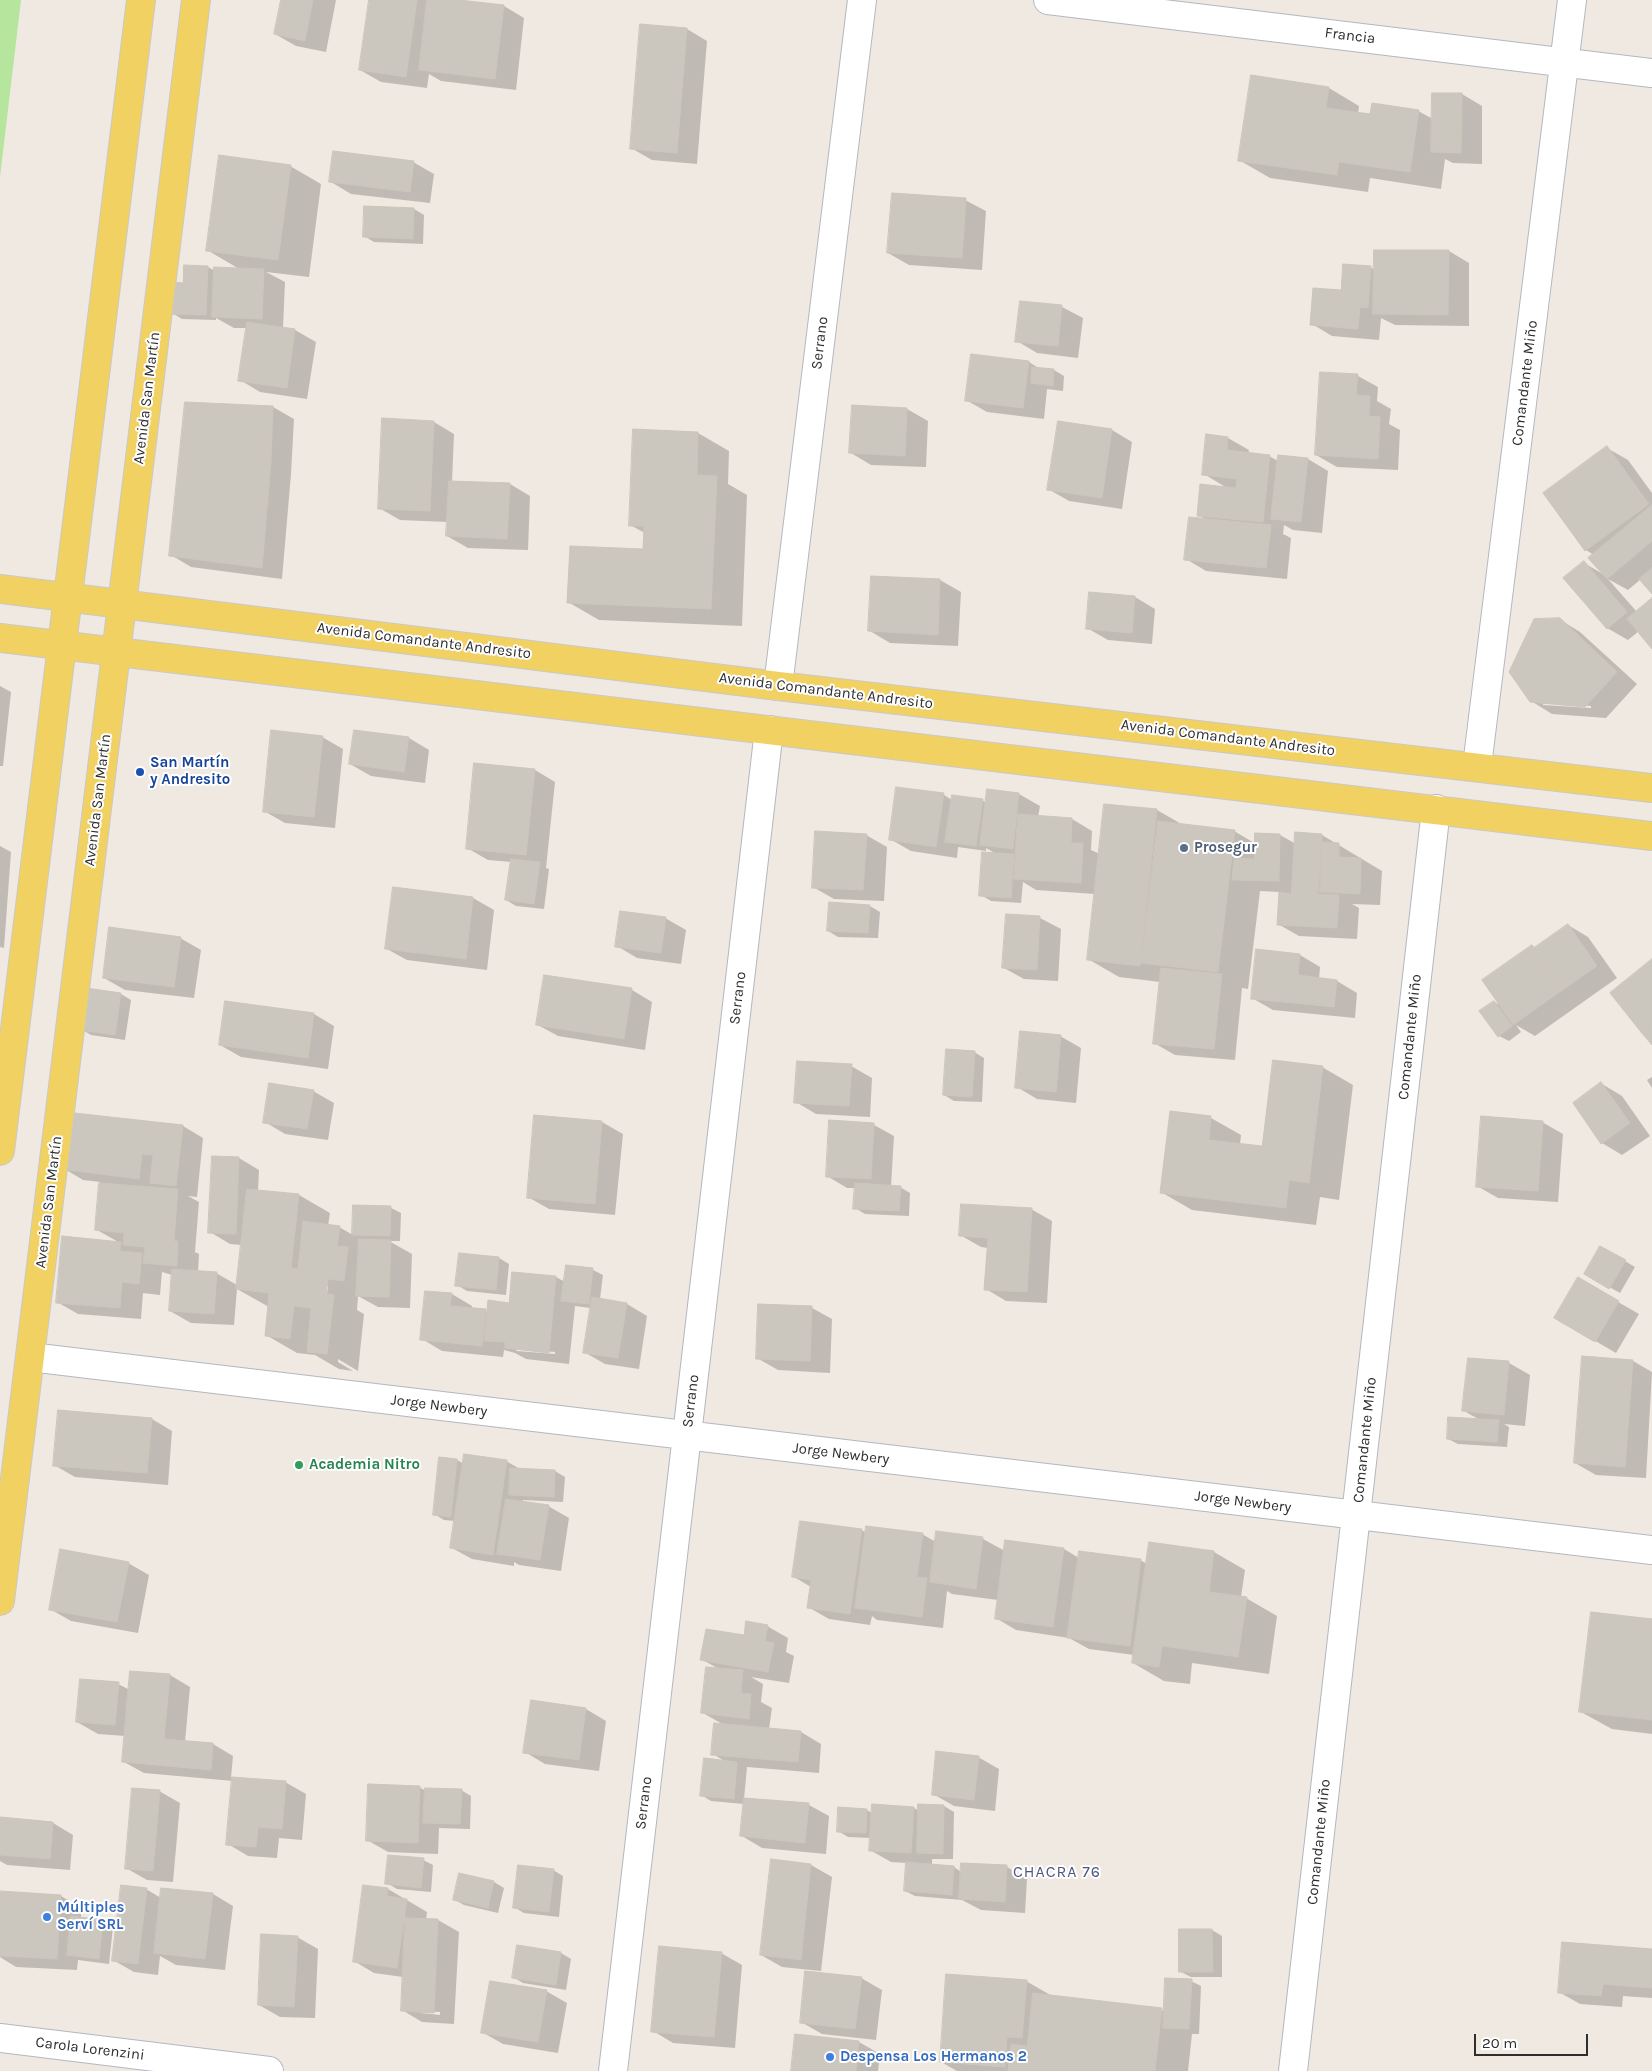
<!DOCTYPE html>
<html>
<head>
<meta charset="utf-8">
<style>
  body { margin:0 }
  #map { position:relative; width:1652px; height:2071px; overflow:hidden; background:#efe9e1; font-family:Karla,sans-serif }
  canvas { display:block }
  .scale { position:absolute; left:1474px; top:2034px; width:114px; height:22px; box-sizing:border-box; border:2px solid #2e2e2e; border-top:0; padding-left:6px; font-size:15px; line-height:18px; white-space:nowrap; color:#2e2e2e; -webkit-text-stroke:4px #fff; paint-order:stroke }
</style>
</head>
<body>
<div id="map">
<canvas width="1652" height="2071"></canvas>
<div class="scale">20 m</div>
</div>
<script>
const g = document.querySelector('canvas').getContext('2d');
g.lineJoin = 'round';
function fillPath(path, color) { g.fillStyle = color; g.fill(path, 'evenodd'); }
function trace(path, color, width, dash) { g.strokeStyle = color; g.lineWidth = width; g.lineCap = dash ? 'butt' : 'round'; g.setLineDash(dash || []); g.stroke(path); }
function drawText(font, color, halo, rows, align = 'center') {
  g.font = font + ' Karla,sans-serif'; g.lineWidth = 4; g.setLineDash([]); g.textBaseline = 'middle'; g.strokeStyle = halo; g.fillStyle = color; for (const [text, x, y, turn = 0] of rows) {
    g.save(); g.translate(x, y); g.rotate((+turn || 0) * Math.PI / 180); g.textAlign = isNaN(turn) ? turn : align; if (halo) g.strokeText(text, 0, 0); g.fillText(text, 0, 0); g.restore();
  }
}
fillPath(new Path2D(`
  M0 0H21L0 177Z`), '#b6e59e');
fillPath(new Path2D(`
  M282 0H336L326 52 296 46 275 34Z
  M370 0H449L504 6 524 18 516 90 441 81 429 74 427 88 381 82 360 70Z
  M687 29 707 41 697 164 652 160 631 148Z
  M1329 88 1359 106 1358 114 1371 115 1418 111 1433 119 1462 94 1482 106V164L1453 163 1445 159 1441 189 1370 178 1368 192 1270 178 1239 160Z
  M413 162 434 174 430 203 351 194 331 182Z
  M290 166 321 184 309 277 266 272 285 282 283 328 295 330 316 342 307 399 260 392 240 380 247 328H234L216 318V320L182 319 172 313 184 284 185 266 208 267 215 271 241 270 207 250Z
  M965 200 986 211 982 270 909 265 888 253Z
  M414 209 424 215 423 244 374 242 364 236Z
  M1449 251 1469 263V326L1395 325 1381 318 1379 340 1332 336 1312 324 1342 291 1370 267 1375 270Z
  M1021 302 1062 307 1083 318 1078 358 1037 353 1017 341Z
  M1029 362 1040 369 1054 370 1064 376 1063 391 1047 389 1044 419 987 412 966 400Z
  M1358 376 1378 387 1377 401 1391 409 1389 424 1400 430 1398 470 1337 467 1316 455Z
  M186 403 273 407 294 419 291 474 282 579 191 567 171 555Z
  M853 407 907 409 928 421 926 467 871 465 851 453Z
  M434 422 454 434 452 482 510 484 530 496 528 550 468 548 447 536 448 522 400 520 379 508Z
  M1112 430 1132 442 1122 509 1069 501 1048 489Z
  M635 431 698 433 729 451 728 484 747 495 742 626 599 620 568 602 644 550 645 533 630 525Z
  M1208 436 1228 438 1249 450 1248 454 1269 456 1278 461 1308 459 1328 471 1322 533 1293 530 1284 525 1283 534 1291 538 1287 579 1206 571 1186 559 1207 520 1198 515 1227 488 1204 474Z
  M1607 448 1628 460 1652 493V592L1641 579 1628 590 1608 579 1637 612 1652 599V647L1639 631 1628 640 1607 628 1584 563 1603 574 1594 555 1586 550Z
  M940 580 961 592 958 646 890 643 870 631Z
  M1135 597 1155 609 1152 644 1108 640 1087 628Z
  M1559 619 1580 632 1637 684 1606 718 1552 714 1531 701ZM1543 702 1591 706V708L1543 705Z
  M0 686 11 692 3 766H0Z
  M322 737 343 749 335 828 285 823 264 811Z
  M409 738 429 750 425 783 371 776 350 764Z
  M535 770 555 782 546 868 549 869 544 909 516 906 506 900 512 862 488 860 467 848Z
  M897 789 944 795 952 800H982L986 803 988 790 1019 794 1040 806 1038 817 1072 819 1092 831 1091 850 1100 854 1105 805 1157 810 1183 825 1234 831 1256 844V834L1280 835 1296 844 1322 835 1382 871 1380 905 1352 904 1359 908 1357 939 1299 936 1278 924 1280 892 1260 891 1248 989 1242 988 1235 1060 1175 1055 1154 1043 1160 982 1119 977 1088 959 1095 894 1036 890 1023 882 1021 903 991 901 981 895 998 855 986 848V851L958 847 957 858 911 851 890 839Z
  M866 835 887 847 884 901 834 899 813 887Z
  M0 846 11 852 4 948 0 947Z
  M394 889 473 898 494 910 487 970 407 960 387 949Z
  M870 906 880 912 878 938 838 937 828 931Z
  M665 918 686 930 681 964 637 958 617 946Z
  M1040 918 1061 929 1058 981 1024 979 1004 968Z
  M1568 925 1588 937 1617 978 1535 1036 1516 1025 1521 1032 1509 1041 1499 1036 1494 1002 1502 1006 1532 946 1536 948Z
  M180 938 201 950 194 998 125 990 104 978Z
  M1300 955 1320 967 1319 979 1337 981 1357 993 1355 1018 1273 1010 1252 998Z
  M545 977 632 990 652 1002 645 1050 558 1036 538 1025Z
  M87 989 121 994 131 1000 125 1040 91 1035 81 1029Z
  M314 1014 334 1026 328 1069 241 1057 220 1045Z
  M1060 1036 1081 1048 1076 1103 1037 1099 1017 1087Z
  M974 1052 984 1058 982 1102 954 1101 944 1095Z
  M851 1066 872 1078 870 1117 816 1114 796 1102Z
  M1322 1067 1353 1085 1339 1200 1320 1197 1316 1225 1192 1210 1161 1192 1211 1118 1241 1135 1240 1145 1263 1148Z
  M1652 1077V1088L1647 1080Z
  M1602 1084 1622 1096 1650 1136 1622 1155 1602 1143Z
  M313 1091 334 1103 328 1140 285 1134 265 1122Z
  M602 1122 623 1134 615 1215 549 1209 528 1197Z
  M1542 1122 1563 1134 1558 1202 1498 1198 1477 1186Z
  M874 1125 894 1136 891 1187H900L910 1193 909 1216 865 1214 855 1208 856 1188H847L827 1176Z
  M183 1126 203 1138 197 1197 188 1196 199 1202 195 1252 199 1254 198 1272 216 1273 237 1285 242 1245 230 1244 210 1232 239 1158 259 1170 258 1191 299 1195 330 1213 328 1226 339 1227 353 1235 354 1206 391 1208 401 1213 400 1241H389L412 1254 410 1308 378 1307 358 1296 357 1310 364 1314 358 1371 338 1359V1362L353 1371 339 1369 315 1355 297 1353 266 1335 269 1307 237 1289 234 1325 191 1323 170 1311 172 1275 162 1272 160 1295 143 1293 141 1319 78 1314 57 1302 120 1243 97 1230 100 1182 83 1180 63 1168ZM326 1286H328L326 1301 324 1300Z
  M1031 1209 1052 1221 1047 1303 1006 1301 986 1289 988 1248 981 1247 960 1235Z
  M1601 1247 1635 1267 1620 1293 1586 1274Z
  M460 1255 499 1258 509 1264 506 1295 467 1291 457 1285Z
  M567 1267 593 1270 603 1275 600 1299 627 1304 647 1316 639 1369 605 1364 584 1352 591 1308 575 1306 569 1364 526 1359 515 1353 504 1350 503 1357 442 1351 422 1339 452 1294 472 1306V1309L488 1312 510 1304 556 1277 565 1282ZM514 1348 555 1352V1354L517 1351Z
  M1578 1279 1639 1314 1616 1353 1556 1318Z
  M812 1308 832 1319 830 1373 778 1370 757 1358Z
  M1469 1359 1509 1363 1530 1375 1525 1426 1504 1424 1509 1427 1507 1447 1458 1444 1448 1439 1480 1420 1464 1411Z
  M1633 1361 1652 1372 1646 1478 1596 1475 1575 1463Z
  M152 1419 172 1431 168 1485 75 1477 54 1465Z
  M457 1460 464 1464 506 1461 520 1469 555 1471 565 1477 563 1502 523 1500V1503L548 1506 569 1518 561 1571 519 1565 514 1562V1566L472 1559 452 1548 455 1521 444 1520 434 1514Z
  M861 1530 867 1533 922 1534 936 1542 937 1533 983 1539 1005 1551 1064 1549 1079 1558 1140 1560 1147 1564 1150 1543 1214 1552 1245 1570 1241 1597 1246 1598 1277 1616 1269 1674 1192 1663 1190 1684 1164 1681 1133 1663 1134 1655 1089 1649 1069 1638 1016 1630 996 1618 998 1600 952 1594 947 1591 943 1628 877 1620 872 1616 870 1625 829 1619 808 1607 811 1587 794 1577Z
  M128 1563 149 1575 138 1633 71 1621 50 1609Z
  M1652 1620V1734L1612 1729 1581 1712Z
  M767 1626 788 1638 786 1652 794 1656 789 1683 751 1677 763 1684 761 1702 772 1708 769 1729 801 1732 821 1744 819 1773 747 1767 744 1799 809 1805 829 1816 826 1854 762 1848 742 1836 744 1804 711 1801 701 1795 726 1762 713 1754 724 1725 703 1713 719 1669 701 1659Z
  M170 1675 190 1687 185 1742 213 1744 233 1756 231 1778 285 1782 306 1794 302 1840 279 1838 277 1858 248 1856 228 1844 233 1781 144 1773 124 1762 126 1736 98 1734 77 1722 118 1684 130 1690Z
  M586 1709 606 1721 599 1771 545 1764 525 1752Z
  M978 1757 999 1769 995 1811 954 1806 933 1794Z
  M419 1787 426 1791 461 1790 471 1796 470 1829 439 1828 438 1854 388 1852 367 1840Z
  M159 1791 180 1803 173 1882 147 1880 126 1868Z
  M944 1806 954 1812 953 1859H932V1866L954 1867 961 1872 1007 1867 1027 1879 1025 1913 981 1910 962 1900 915 1896 905 1891 908 1863 891 1862 870 1850 871 1838 848 1837 838 1831 839 1808 867 1810 873 1814 914 1808 919 1811Z
  M0 1818 53 1823 73 1835 70 1870 7 1865 0 1861Z
  M423 1860 433 1865 431 1892 397 1889 387 1883Z
  M772 1860 811 1865 832 1877 821 1971 782 1967 761 1955Z
  M553 1870 563 1876 559 1917 524 1913 514 1907Z
  M460 1874 494 1882 504 1888 498 1913 464 1905 455 1900Z
  M146 1889 161 1898 213 1894 233 1906 225 1970 176 1965 160 1956 158 1975 134 1972 113 1960Z
  M388 1889 427 1912 426 1920H438L459 1932 454 2024 422 2022 402 2010 403 1977 374 1973 354 1961ZM421 2011 440 2012V2015L421 2013Z
  M0 1892 61 1896 81 1908V1918L103 1921 113 1927 109 1964 78 1960 77 1970 16 1967 0 1957Z
  M1212 1930 1222 1936V1977H1191L1181 1972Z
  M297 1937 318 1949 315 2018 280 2017 259 2005Z
  M1652 1950V1998L1623 1996 1622 2007 1580 2004 1559 1992Z
  M561 1953 571 1959 566 1990 523 1983 513 1977Z
  M721 1953 742 1965 735 2048 673 2043 653 2031Z
  M861 1978 882 1990 876 2040 822 2034 801 2022Z
  M1026 1981 1052 1996 1165 2011 1191 1981 1201 1986 1199 2034H1192L1188 2071H957L941 2062Z
  M546 1991 567 2003 558 2053 503 2044 482 2032Z
  M796 2035 859 2042 880 2054 878 2071H792Z`), '#0003');
const building = new Path2D(`
  M281 0H313L305 41 274 34Z
  M369 0H417L406 77 359 70Z
  M427 0H459L504 5 495 79 419 70Z
  M640 24 687 28 677 153 630 149Z
  M1251 75 1329 87 1326 108 1370 114 1372 103 1419 110 1410 172 1339 162 1337 175 1238 161Z
  M1432 93H1462L1461 153 1431 152Z
  M333 151 414 161 410 192 329 182Z
  M219 155 291 165 278 260 206 251Z
  M892 193 966 198 962 258 887 253Z
  M364 206 414 208 413 239 363 237Z
  M1374 250H1449L1448 315 1373 314Z
  M1343 264 1371 266 1368 308 1360 307 1358 329 1310 325 1313 288 1341 290Z
  M184 265 208 266 206 315 171 314 172 282 183 283Z
  M214 267 264 269 262 319 212 317Z
  M1020 301 1062 305 1058 346 1015 342Z
  M247 322 295 329 287 388 238 381Z
  M971 354 1029 361 1023 408 965 401Z
  M1032 367 1054 369 1053 386 1031 383Z
  M1320 372 1358 374 1356 395 1370 396 1369 416 1380 417 1378 459 1315 455Z
  M185 402 273 406 271 462 262 568 169 556Z
  M852 405 907 408 905 456 849 453Z
  M382 418 434 421 430 511 378 509Z
  M1058 421 1112 429 1102 498 1047 490Z
  M633 429 698 432 697 475 717 476 711 609 567 603 570 546 643 549 644 526H629Z
  M1206 434 1228 437 1227 450 1270 455 1263 522 1197 516 1200 484 1236 488 1237 479 1202 475Z
  M1607 446 1649 504 1585 551 1543 493Z
  M1278 455 1308 458 1301 522 1271 519Z
  M449 481 510 483 507 539 446 536Z
  M1652 505V541L1607 579 1588 558Z
  M1189 517 1271 525 1266 568 1184 560Z
  M1584 561 1627 612 1607 629 1563 578Z
  M1652 568V594L1639 579Z
  M871 576 940 579 938 635 868 631Z
  M1089 592 1135 596 1132 633 1086 629Z
  M1652 598V649L1627 619Z
  M1560 618 1617 672 1585 707 1530 702 1509 672 1534 619Z
  M271 730 323 736 314 817 263 812Z
  M354 730 409 737 404 772 349 764Z
  M474 763 535 769 526 855 466 849Z
  M896 787 944 793 936 847 889 840Z
  M987 789 1019 793 1013 849 980 845Z
  M952 795 983 799 976 846 945 842Z
  M1104 804 1157 809 1140 966 1087 960Z
  M1018 814 1072 818 1071 843H1083L1081 883 1014 879Z
  M1158 821 1235 830 1218 972 1141 963Z
  M815 831 867 834 863 890 812 888Z
  M1295 832 1322 834 1318 894 1339 895 1337 928 1277 925 1279 892 1291 894Z
  M1255 833 1280 834 1279 881 1232 880 1234 858 1254 859Z
  M1322 842 1339 843V857L1361 858 1360 894 1320 892Z
  M982 852 1014 854 1011 898 979 896Z
  M511 859 540 862 534 904 505 900Z
  M393 887 473 897 466 959 385 949Z
  M829 902 870 905 868 933 827 931Z
  M620 911 666 917 661 953 615 947Z
  M1006 914 1040 916 1037 970 1002 968Z
  M1568 924 1597 966 1564 989 1534 948Z
  M109 927 181 937 174 987 103 978Z
  M1532 945 1564 989 1513 1025 1482 980Z
  M1256 949 1300 954 1298 975 1337 980 1334 1007 1251 999Z
  M1652 959V1023L1641 1032 1610 993Z
  M1161 968 1222 974 1214 1049 1153 1044Z
  M544 975 632 988 624 1039 536 1025Z
  M86 988 121 993 115 1035 80 1030Z
  M225 1001 314 1013 308 1058 219 1045Z
  M1494 1001 1512 1026 1498 1037 1479 1011Z
  M1652 1023V1045L1641 1032Z
  M1020 1031 1061 1035 1056 1092 1015 1088Z
  M946 1049 975 1051 972 1097 943 1095Z
  M1273 1060 1323 1066 1309 1183 1289 1180 1286 1208 1160 1193 1170 1111 1211 1116 1209 1140 1262 1146Z
  M797 1061 852 1064 849 1106 794 1103Z
  M1601 1082 1630 1123 1601 1144 1573 1103Z
  M269 1083 314 1090 307 1129 263 1123Z
  M74 1113 183 1125 176 1186 150 1183 153 1155 142 1154 139 1179 61 1169 65 1143 71 1139Z
  M534 1115 602 1121 595 1204 527 1198Z
  M1481 1116 1543 1121 1538 1191 1476 1187Z
  M829 1120 874 1123 871 1179 826 1177Z
  M212 1156 239 1157 236 1234 208 1233Z
  M99 1183 178 1189 174 1241H178L177 1266 143 1263 145 1247 123 1245 124 1233 95 1230Z
  M855 1183 901 1186 899 1211 853 1209Z
  M247 1189 299 1194 291 1268 298 1269 303 1221 340 1226 337 1246 348 1247 344 1281 328 1279 326 1294 334 1295 327 1354 307 1352 311 1308 294 1306 290 1339 265 1336 269 1293 236 1289Z
  M961 1204 1032 1208 1027 1292 984 1290 988 1238 959 1236Z
  M353 1205 391 1206 390 1236 352 1235Z
  M62 1236 121 1242 120 1251 142 1253 139 1284 122 1282 120 1308 56 1303Z
  M359 1239 391 1240 389 1297 356 1296Z
  M1600 1246 1626 1260 1609 1289 1584 1274Z
  M459 1253 499 1257 496 1290 455 1286Z
  M566 1265 593 1268 589 1304 561 1301Z
  M172 1269 217 1272 214 1314 169 1311Z
  M512 1272 556 1276 549 1353 505 1348V1342L484 1341 488 1300 509 1303Z
  M1578 1277 1619 1301 1595 1342 1554 1318Z
  M425 1291 452 1293 450 1306 486 1309 482 1346 420 1340Z
  M592 1297 627 1303 618 1358 583 1353Z
  M758 1304 812 1306 810 1361 756 1359Z
  M1582 1356 1633 1360 1625 1467 1574 1463Z
  M1468 1358 1509 1361 1504 1415 1462 1411Z
  M58 1410 152 1418 147 1473 53 1466Z
  M1448 1417 1499 1420 1497 1442 1447 1439Z
  M464 1454 507 1460 493 1555 450 1548Z
  M439 1457 457 1459 451 1517 433 1515Z
  M510 1468 555 1470 554 1497 509 1495Z
  M506 1499 549 1505 540 1560 497 1554Z
  M800 1521 862 1529 850 1614 807 1608 811 1580 792 1577Z
  M866 1526 923 1533 917 1577 927 1578 922 1617 855 1608Z
  M936 1531 983 1537 976 1589 930 1582Z
  M1005 1540 1064 1548 1053 1627 995 1619Z
  M1149 1542 1214 1551 1209 1592 1247 1597 1238 1657 1162 1646 1159 1667 1132 1663Z
  M60 1549 129 1562 117 1622 49 1610Z
  M1079 1551 1141 1559 1130 1646 1067 1638Z
  M1591 1612 1652 1619V1720L1579 1712Z
  M746 1621 768 1625 765 1641 774 1643 768 1672 700 1660 706 1629 744 1635Z
  M706 1667 743 1670 741 1693 751 1694 749 1719 701 1713Z
  M130 1671 170 1674 164 1739 213 1743 211 1770 122 1762Z
  M80 1679 119 1682 115 1725 76 1722Z
  M531 1700 586 1708 579 1760 523 1753Z
  M714 1723 801 1731 798 1762 711 1755Z
  M936 1751 979 1756 974 1800 932 1795Z
  M704 1758 737 1762 734 1799 700 1796Z
  M232 1777 286 1781 282 1829 258 1827 256 1847 226 1845Z
  M368 1784 420 1786 418 1843 366 1841Z
  M132 1788 160 1790 153 1871 125 1869Z
  M425 1788 462 1789 460 1824 423 1823Z
  M744 1798 809 1803 805 1843 740 1836Z
  M872 1804 914 1807 911 1853 869 1851Z
  M918 1804 944 1805 943 1854 917 1853Z
  M838 1807 867 1809 866 1833 837 1832Z
  M0 1817 53 1822 50 1859 0 1855Z
  M388 1855 424 1858 421 1888 385 1884Z
  M771 1859 811 1864 801 1960 760 1955Z
  M906 1862 954 1866 952 1895 904 1891Z
  M961 1863 1007 1865 1005 1902 959 1899Z
  M518 1865 554 1869 549 1912 513 1908Z
  M459 1873 494 1881 488 1908 453 1900Z
  M121 1885 147 1888 138 1964 112 1961Z
  M363 1885 388 1888 387 1896 407 1899 397 1968 353 1962Z
  M161 1888 213 1893 205 1959 154 1953Z
  M0 1891 61 1895 57 1959 0 1956Z
  M71 1916 103 1920 99 1959 67 1955Z
  M405 1918 438 1919 434 2013 401 2011Z
  M1179 1929H1212L1213 1972H1179Z
  M261 1934 298 1936 294 2007 258 2005Z
  M1562 1942 1652 1949V1988L1603 1984 1601 1996 1558 1993Z
  M517 1945 561 1952 556 1985 512 1978Z
  M659 1946 722 1952 714 2037 651 2032Z
  M805 1971 862 1977 855 2029 800 2023Z
  M946 1974 1027 1980 1022 2038 1007 2037 1005 2067 940 2062Z
  M1165 1978 1192 1979 1189 2029 1163 2028Z
  M490 1981 547 1990 538 2042 481 2033Z
  M1033 1993 1162 2008 1155 2071H1008L1011 2044 1027 2046Z
  M795 2034 859 2041 856 2071H791Z`);
fillPath(building, '#cbc7bf');
trace(building, '#cbc5ba', 1);
const minor = new Path2D(`
  M1048 0 1652 73
  M778 686 862 0
  M1477 766 1572 0
  M30 1357 1652 1550
  M0 2038 269 2071
  M613 2071 769 730
  M1293 2071 1436 809`);
const major = new Path2D(`
  M0 589 778 686 1652 788
  M0 638 1652 836
  M0 1151 141 0
  M0 1601 196 0`);
trace(minor, '#b4b7c1', 30);
trace(major, '#c9c9c9', 30);
trace(minor, '#fff', 28);
trace(major, '#f2d163', 28);
for (const [x, y, r, color] of [
  [140,772,5,"#1a4fb4"],
  [1184,848,5,"#5c6f8a"],
  [299,1465,5,"#2e9e5b"],
  [47,1917,5,"#3f7fe0"],
  [830,2057,5,"#3f7fe0"]
]) { const dot = new Path2D(); dot.arc(x, y, r, 0, 2 * Math.PI); g.fillStyle = color; g.fill(dot); trace(dot, '#fff', 2); }
drawText('15px', '#2e2e2e', '#fff', [
  ["Francia",1350,36,7],
  ["Serrano",820,343,-83],
  ["Comandante Miño",1525,383,-83],
  ["Avenida San Martín",147,398,-83],
  ["Avenida Comandante Andresito",424,641,7],
  ["Avenida Comandante Andresito",826,691,7],
  ["Avenida Comandante Andresito",1228,738,7],
  ["Avenida San Martín",98,800,-83],
  ["Serrano",738,998,-83],
  ["Comandante Miño",1410,1037,-84],
  ["Avenida San Martín",49,1202,-83],
  ["Serrano",691,1401,-83],
  ["Jorge Newbery",439,1406,7],
  ["Comandante Miño",1365,1440,-84],
  ["Jorge Newbery",841,1454,7],
  ["Jorge Newbery",1243,1502,7],
  ["Serrano",644,1803,-83],
  ["Comandante Miño",1319,1842,-84],
  ["Carola Lorenzini",90,2049,7]
]);
drawText('bold 15px', '#164399', '#fff', [
  ["San Martín",150,763],
  ["y Andresito",150,780]
], 'left');
drawText('bold 15px', '#4e5e75', '#fff', [
  ["Prosegur",1194,848]
], 'left');
drawText('bold 15px', '#27864d', '#fff', [
  ["Academia Nitro",309,1465]
], 'left');
drawText('bold 15px', '#366cbe', '#fff', [
  ["Múltiples",57,1908],
  ["Serví SRL",57,1925],
  ["Despensa Los Hermanos 2",840,2057]
], 'left');
g.letterSpacing = '1px';
drawText('16px', '#4d5680', '#fff', [
  ["CHACRA 76",1057,1872]
]);
g.letterSpacing = '0px';
</script>
</body>
</html>
